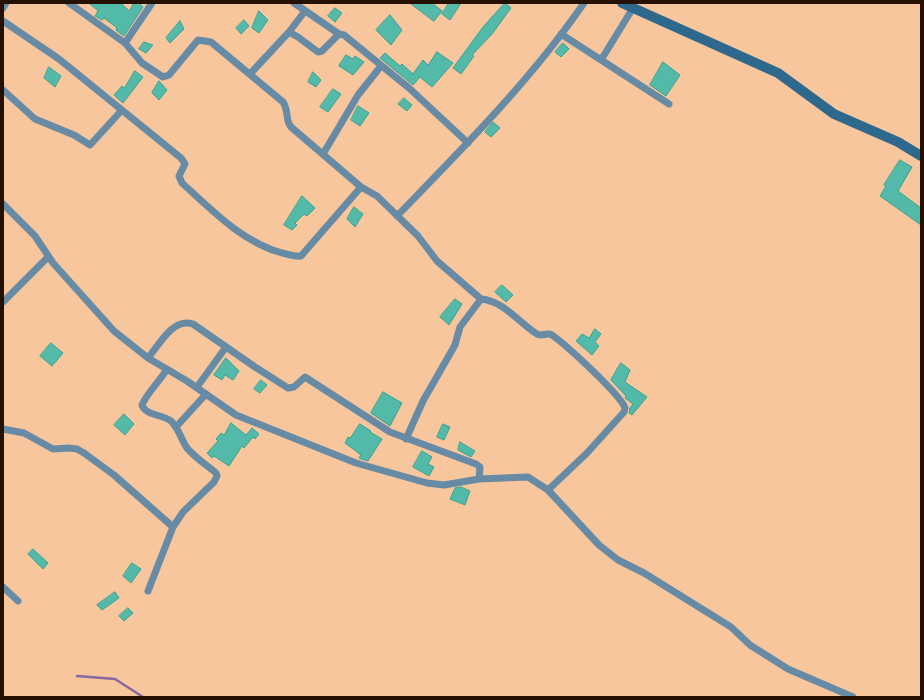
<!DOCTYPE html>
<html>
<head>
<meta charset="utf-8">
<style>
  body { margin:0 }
  #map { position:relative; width:924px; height:700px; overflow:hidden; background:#f8c69d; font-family:Ubuntu,sans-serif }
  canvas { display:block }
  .frame { position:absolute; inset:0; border:4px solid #261000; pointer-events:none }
</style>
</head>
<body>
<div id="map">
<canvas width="924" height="700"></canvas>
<div class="frame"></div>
</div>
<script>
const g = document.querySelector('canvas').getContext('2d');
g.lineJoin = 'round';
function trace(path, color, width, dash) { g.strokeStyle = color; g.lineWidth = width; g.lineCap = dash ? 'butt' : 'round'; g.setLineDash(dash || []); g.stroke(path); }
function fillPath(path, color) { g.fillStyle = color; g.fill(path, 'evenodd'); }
trace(new Path2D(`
  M77 676 115 679 143 697`), '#86699f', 2.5);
const building = new Path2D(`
  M89 3H121L129 11 134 3H139L143 7 124 36 116 30 117 28 104 18 102 20 95 16 98 11Z
  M410 3H432L442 11 434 21Z
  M449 3H461L450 20 442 14Z
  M505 3 511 8 492 34 472 55 474 56 461 74 453 68 483 27Z
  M335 8 342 13 335 22 328 16Z
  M259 11 268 20 259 33 252 28Z
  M390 15 402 30 391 45 376 30Z
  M244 20 249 26 241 34 236 28Z
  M180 21 184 29 170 43 166 38Z
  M144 42 153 45 146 53 139 49Z
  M563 43 569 49 561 57 555 52Z
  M437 52 453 63 432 87 420 77 413 85 380 58 385 53 400 66 402 64 413 74 423 60 428 65Z
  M346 55 353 59 355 56 364 62 353 75 339 66Z
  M663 62 680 75 666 96 650 85Z
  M49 67 61 76 55 87 44 78Z
  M135 71 143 77 123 103 114 95 122 86 124 88Z
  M313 72 321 80 316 87 308 82Z
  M159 81 167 90 159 100 152 93Z
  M333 89 341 94 328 112 320 107Z
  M404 98 412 105 407 111 398 104Z
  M358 106 369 113 360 126 351 120Z
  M493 122 500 128 491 137 485 132Z
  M900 160 912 167 898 191 921 208V225L880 196 886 186 884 185Z
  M302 196 315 208 307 216 304 214 295 223 297 225 292 230 284 225Z
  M354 207 363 214 355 227 347 219Z
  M502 285 513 295 506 302 495 292Z
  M455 299 462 304 449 325 440 317Z
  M595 329 601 334 595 342 599 346 592 355 576 341 582 334 589 338Z
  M51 343 63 353 52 366 40 356Z
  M226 358 239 371 233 380 225 375 222 380 214 375Z
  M621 363 630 370 625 382 647 397 632 415 629 413 630 408 633 404 625 398 626 396 611 380Z
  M261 380 267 385 260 393 254 389Z
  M383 392 402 403 390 426 371 413Z
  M124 414 134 424 125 435 114 425Z
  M231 423 246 435 252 428 259 434 255 439 253 437 244 448 242 446 229 466 214 456 212 458 207 453 218 441 216 439 221 433 224 435Z
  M360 424 371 431 370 432 382 439 368 461 361 459 359 458 361 455 345 443 348 437 350 438Z
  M443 424 450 427 444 440 437 437Z
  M460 442 475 451 471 457 458 450Z
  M422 451 432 457 428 464 434 467 429 476 413 467Z
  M461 487 470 491 465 505 450 499 455 488Z
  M33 549 48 563 43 569 28 554Z
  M132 563 141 569 131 583 123 576Z
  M115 592 119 598 102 610 97 605Z
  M128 608 133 613 124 621 119 616Z`);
fillPath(building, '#53b9a8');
trace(building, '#38a291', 1);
trace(new Path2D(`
  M69 3 125 43 142 63 163 77 169 75 198 40 211 42 283 102C289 111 285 120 291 127L361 187 377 196 418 236 437 261 481 299 460 327 455 345 423 401 406 439
  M294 3 339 34
  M3 8 6 3
  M3 21 59 59 181 158 185 164 179 176 182 183C212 210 242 242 282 253 288 254 294 257 301 256L361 187
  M289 32 305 11
  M561 34 669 104
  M125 43 152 3
  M601 60 633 8
  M250 74 289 32 298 37 318 52 322 51 339 34 344 35 409 88 468 143
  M3 90 35 119 74 135 90 145 122 110
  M323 154 358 95 381 66
  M3 204 35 236 53 263 114 331 148 358 187 381 236 415 356 463 427 483 444 485 479 479 528 477 548 490 599 545 618 560 644 573 731 627 750 645 788 669 853 697
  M397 216C463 148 530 81 584 3
  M481 299C504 301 519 323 537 334 542 337 547 332 552 335 566 345 620 394 625 408L624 412 587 453 548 490
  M3 302 48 257
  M148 358C159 345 173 317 193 324L255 367 288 388 294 387 305 377 390 432 476 464 480 467 479 479
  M167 369C160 381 147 393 142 405 146 416 162 414 171 421 179 429 181 439 187 448 195 458 207 465 216 473L217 476 214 482 183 512 173 527
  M197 387 226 347
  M176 427 206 394
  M3 429 24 433 53 449 69 448 77 449 84 453 114 475 173 527 148 591
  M3 587 18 601`), '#678ba5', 7);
trace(new Path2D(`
  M622 3 778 73 834 114 898 142 921 156`), '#2f688d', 10);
</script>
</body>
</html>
